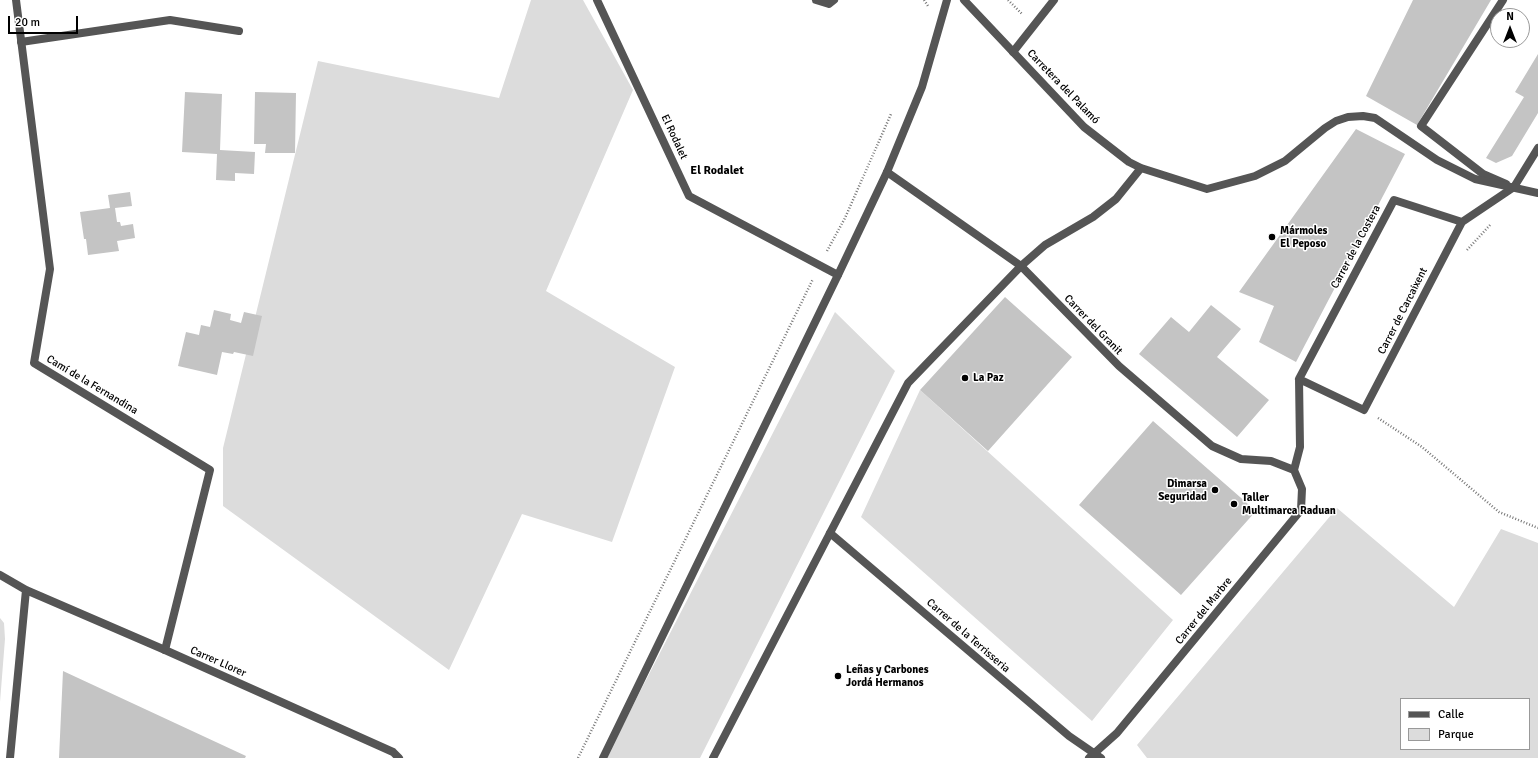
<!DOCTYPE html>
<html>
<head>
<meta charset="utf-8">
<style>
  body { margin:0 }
  #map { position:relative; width:1538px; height:758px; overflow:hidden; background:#fff; font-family:Signika,sans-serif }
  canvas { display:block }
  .legend { position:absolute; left:1400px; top:698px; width:130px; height:52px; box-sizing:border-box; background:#fff; border:1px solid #999; margin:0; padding:5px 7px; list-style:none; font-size:12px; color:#000 }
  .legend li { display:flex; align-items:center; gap:8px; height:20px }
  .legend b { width:20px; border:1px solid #999 }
  .north { position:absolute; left:1490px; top:8px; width:40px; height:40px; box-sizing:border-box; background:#fff; border:1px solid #999; border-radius:50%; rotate:0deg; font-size:11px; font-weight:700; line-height:16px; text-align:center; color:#000 }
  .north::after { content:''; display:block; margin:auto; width:14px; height:18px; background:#000; clip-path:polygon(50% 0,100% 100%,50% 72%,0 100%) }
  .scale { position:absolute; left:8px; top:16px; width:70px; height:18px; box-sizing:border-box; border:2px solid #000; border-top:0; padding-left:5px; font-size:12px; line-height:14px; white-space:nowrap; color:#000; -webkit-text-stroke:3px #fff; paint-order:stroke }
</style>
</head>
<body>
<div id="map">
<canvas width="1538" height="758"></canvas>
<ul class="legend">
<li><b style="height:5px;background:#555"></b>Calle</li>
<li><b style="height:11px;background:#dcdcdc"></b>Parque</li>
</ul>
<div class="north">N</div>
<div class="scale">20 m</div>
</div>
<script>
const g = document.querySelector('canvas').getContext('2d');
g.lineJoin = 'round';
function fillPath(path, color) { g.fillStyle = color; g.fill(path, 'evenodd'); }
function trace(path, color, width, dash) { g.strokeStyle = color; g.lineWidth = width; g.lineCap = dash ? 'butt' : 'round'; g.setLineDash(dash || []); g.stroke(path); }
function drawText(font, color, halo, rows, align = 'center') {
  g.font = font + ' Signika,sans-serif'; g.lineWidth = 3; g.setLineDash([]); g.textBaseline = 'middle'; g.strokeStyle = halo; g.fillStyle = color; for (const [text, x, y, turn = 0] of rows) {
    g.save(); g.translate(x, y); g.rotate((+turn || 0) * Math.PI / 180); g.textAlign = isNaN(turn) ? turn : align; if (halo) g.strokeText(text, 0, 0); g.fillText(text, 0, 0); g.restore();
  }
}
fillPath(new Path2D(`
  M531 0H583L633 90 546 291 675 367 612 542 522 514 449 670 223 506V448L318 61 499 98Z
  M835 312 895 371 700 758H606Z
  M920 390 1173 620 1092 721 861 517Z
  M1337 508 1454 607 1501 529 1538 543V758H1147L1137 745ZM1401 699H1529V749H1401Z
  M0 618 4 623 5 639 0 702Z`), '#dcdcdc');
fillPath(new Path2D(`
  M1413 0H1491L1417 125 1366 96Z
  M1538 54V113L1512 156 1496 163 1486 158 1524 97 1515 92Z
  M185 92 222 94 220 150 255 152 254 174 235 173V181L216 180 217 154 182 152Z
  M255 92 296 93 295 153H265L266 144H254Z
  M1356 129 1405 154 1296 362 1259 342 1274 306 1239 292Z
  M130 192 132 206 115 208 117 222H120L121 226 133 224 135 238 117 241 119 251 88 255 86 239H84L80 212 110 208 108 195Z
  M1005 297 1072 357 988 451 920 390Z
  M1211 305 1241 329 1217 357 1269 400 1237 437 1139 354 1171 317 1189 332Z
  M214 310 231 314 230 320 241 323 244 312 262 316 253 356 234 352 233 354 222 352 217 375 178 366 186 332 199 335 201 325 210 327Z
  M1153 421 1256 511 1181 595 1079 505Z
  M63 671 246 756 245 758H59Z`), '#c4c4c4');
trace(new Path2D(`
  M924 0 928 6
  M1008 0 1022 14
  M1467 250 1491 224
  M827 251 845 218 891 114
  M1378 418 1422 447 1499 512 1538 528
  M578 758 813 279`), '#777', 2.5, [1, 2]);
trace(new Path2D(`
  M21 42 170 20 239 31
  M1013 52 1054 0`), '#555', 8);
trace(new Path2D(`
  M16 0 50 269 34 363 210 470 165 650
  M597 0 689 196 838 275
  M816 0 829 4 834 0
  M1503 0 1421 126 1483 174 1506 184
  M887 172 1021 266 1119 366 1212 446 1241 459 1271 461 1294 470
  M1299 379 1364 410 1462 222
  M1294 470 1300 447 1299 379 1394 200 1462 222 1514 187 1538 148
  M830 533 1069 736 1101 758
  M1089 758 1117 733 1301 510 1302 489 1294 470`), '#555', 8);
trace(new Path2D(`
  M964 0 1084 127 1129 162 1141 168 1207 189 1255 176 1285 161 1325 128 1336 121 1348 117 1363 116 1375 118 1437 160 1475 179 1538 193
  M0 575 26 590 165 650 393 752 399 758
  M10 758 26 590
  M603 758 838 275 887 172 922 87 947 0
  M713 758 908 383 1021 266 1045 245 1093 217 1116 199 1141 168`), '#555', 8);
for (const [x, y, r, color] of [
  [1272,237,4,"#000"],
  [965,378,4,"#000"],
  [1215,490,4,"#000"],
  [1234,504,4,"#000"],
  [838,676,4,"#000"]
]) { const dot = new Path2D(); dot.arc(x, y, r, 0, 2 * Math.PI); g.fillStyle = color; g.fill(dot); trace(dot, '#fff', 1.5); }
drawText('11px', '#000', '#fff', [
  ["Carretera del Palamó",1063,87,46],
  ["El Rodalet",674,137,65],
  ["Carrer de la Costera",1356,247,-62],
  ["Carrer de Carcaixent",1403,311,-63],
  ["Carrer del Granit",1093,325,46],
  ["Camí de la Fernandina",92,385,31],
  ["Carrer del Marbre",1204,611,-51],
  ["Carrer de la Terrisseria",968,636,41],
  ["Carrer Llorer",218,662,24]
]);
drawText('bold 11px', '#000', '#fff', [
  ["Mármoles",1280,231],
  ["El Peposo",1280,244],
  ["La Paz",973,378],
  ["Dimarsa",1207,484,"right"],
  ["Seguridad",1207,497,"right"],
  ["Taller",1242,498],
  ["Multimarca Raduan",1242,511],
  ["Leñas y Carbones",846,670],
  ["Jordá Hermanos",846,683]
], 'left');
drawText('bold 12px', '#000', '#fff', [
  ["El Rodalet",717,171]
]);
</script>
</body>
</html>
